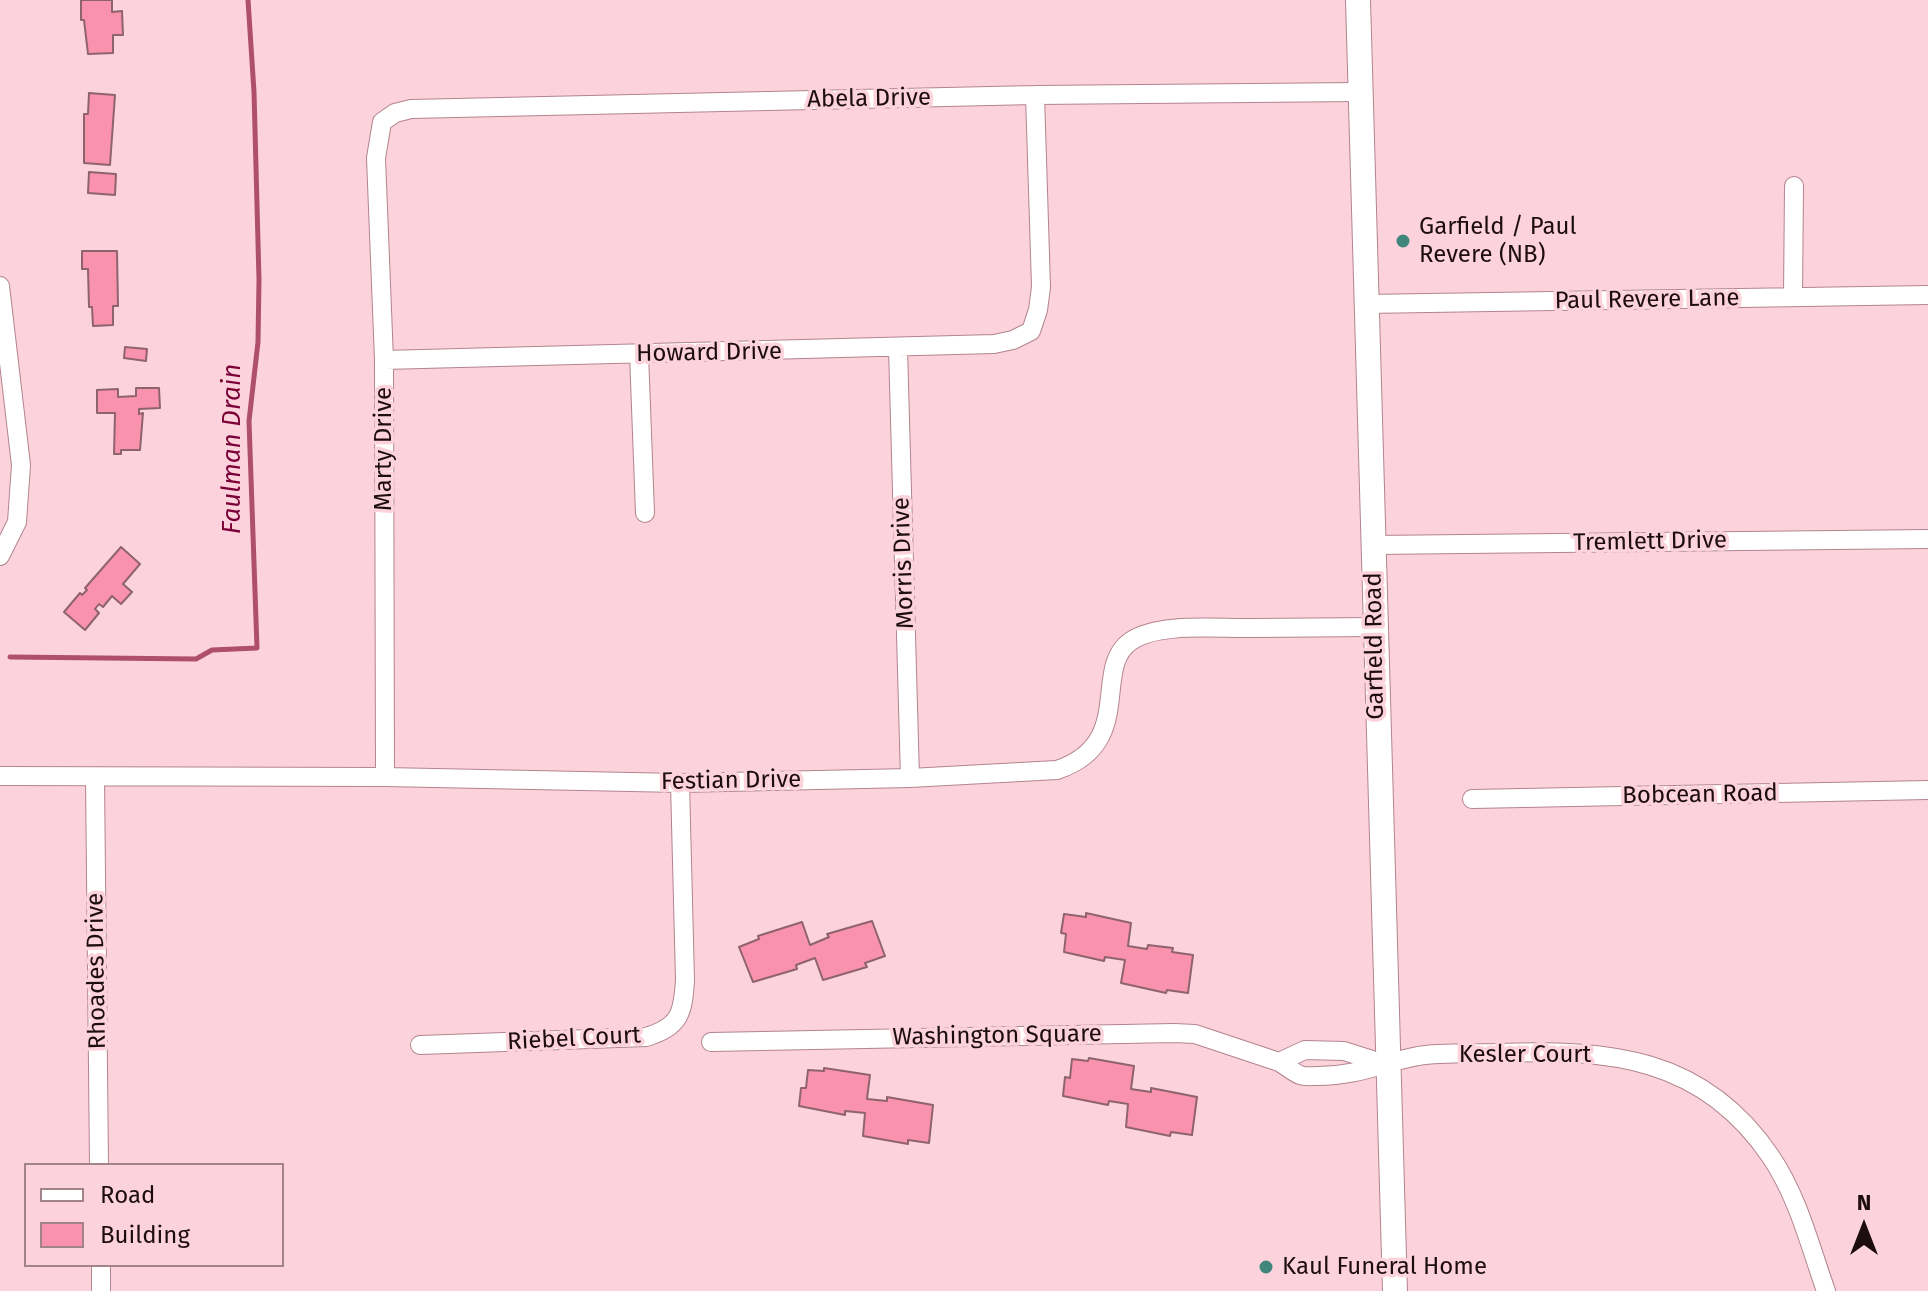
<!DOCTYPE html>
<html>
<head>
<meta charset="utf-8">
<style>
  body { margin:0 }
  #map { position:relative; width:1928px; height:1291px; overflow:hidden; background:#fcd3dc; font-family:"Fira Sans",sans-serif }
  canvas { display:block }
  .legend { position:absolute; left:24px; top:1163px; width:260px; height:104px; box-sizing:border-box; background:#fcd3dc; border:2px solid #a3838a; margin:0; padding:10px 14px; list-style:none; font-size:24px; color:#1d0c10 }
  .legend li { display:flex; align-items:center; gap:16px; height:40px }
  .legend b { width:40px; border:2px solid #a3838a }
  .north { position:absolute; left:1824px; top:1187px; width:80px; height:80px; -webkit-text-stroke:6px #fcd3dc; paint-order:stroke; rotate:0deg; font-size:22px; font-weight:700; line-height:32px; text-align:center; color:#1d0c10 }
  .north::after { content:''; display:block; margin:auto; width:28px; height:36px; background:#1d0c10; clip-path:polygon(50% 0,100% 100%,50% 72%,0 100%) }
</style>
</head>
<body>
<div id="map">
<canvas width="1928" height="1291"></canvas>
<ul class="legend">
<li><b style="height:10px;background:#fff"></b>Road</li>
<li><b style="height:22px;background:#f992ac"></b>Building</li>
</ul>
<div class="north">N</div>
</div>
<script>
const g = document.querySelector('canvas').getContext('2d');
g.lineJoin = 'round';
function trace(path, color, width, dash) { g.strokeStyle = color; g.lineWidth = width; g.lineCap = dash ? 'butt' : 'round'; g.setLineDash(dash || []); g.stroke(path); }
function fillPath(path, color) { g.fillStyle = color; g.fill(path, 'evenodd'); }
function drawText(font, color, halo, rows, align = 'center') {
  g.font = font + ' "Fira Sans",sans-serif'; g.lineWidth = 7; g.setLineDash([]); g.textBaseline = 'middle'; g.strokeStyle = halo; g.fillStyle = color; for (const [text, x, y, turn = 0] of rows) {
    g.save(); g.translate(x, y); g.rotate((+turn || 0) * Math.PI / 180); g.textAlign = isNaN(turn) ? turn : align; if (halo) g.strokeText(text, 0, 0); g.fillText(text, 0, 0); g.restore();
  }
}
trace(new Path2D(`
  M10 657 196 659 212 650 257 648 249 421 258 342 259 280 254 92 248 0`), '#ae506b', 5);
const building = new Path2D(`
  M81 0H112V12L122 11 123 35H113V53L88 54 84 20H81Z
  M89 93 115 95 110 165 84 163V114H88Z
  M89 172 116 174 115 195 88 193Z
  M82 251H117L118 306H113V325L93 326 92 307H89L88 269H82Z
  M125 347 147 349 146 361 124 358Z
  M136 388H159L160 408 139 409V414L143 413 140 450H121V454H114L115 413H97V390L118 389V397L136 396Z
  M121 547 140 564 123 584 132 592 121 604 112 596 103 607 99 604 95 609 99 613 85 630 64 612 80 593 82 595 87 590 85 588Z
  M1086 913 1131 923 1128 946 1147 949 1148 945 1173 948 1172 952 1193 955 1188 993 1167 990 1166 993 1121 983 1125 960 1105 957 1104 961 1064 952 1066 934 1061 933 1064 914 1086 917Z
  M872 921 885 956 865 963 867 967 823 980 815 958 796 965 797 969 753 982 739 947 759 939 758 936 802 922 810 945 829 937 827 934Z
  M1089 1058 1134 1066 1131 1089 1151 1092V1088L1197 1097 1192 1135 1171 1132 1170 1136 1126 1127 1128 1104 1109 1101 1108 1105 1063 1096 1065 1077 1070 1078 1072 1059 1088 1061Z
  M824 1068 870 1075 867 1099 887 1101V1097L933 1105 929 1143 908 1140V1144L863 1136 865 1113 845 1111V1115L799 1106 801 1088H806L808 1070 824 1071Z`);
fillPath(building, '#f992ac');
trace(building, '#8f636e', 2);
const minor = new Path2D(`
  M0 286 21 465 17 522 0 556
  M1793 297 1794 186
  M1366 304 1928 295
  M898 348 910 778
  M639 354 645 513
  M384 360 994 344 1013 340 1031 331 1038 310 1041 287 1035 95
  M1373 545 1928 539
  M0 776 385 777 680 783 910 778 1057 770C1137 743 1091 668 1131 641 1159 622 1218 629 1252 628 1293 628 1334 627 1375 627
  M385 777 384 360 376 158 382 122 395 113 411 109 1035 95 1360 92
  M95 778 99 1165
  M1472 799 1928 790
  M711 1042 1174 1033 1195 1034 1279 1062
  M420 1045 646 1037C680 1027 683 1013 685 980L680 783
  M1388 1065 1344 1051 1305 1050 1279 1062C1286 1066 1293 1072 1300 1075 1305 1077 1312 1076 1318 1076 1357 1076 1382 1063 1418 1056 1443 1052 1471 1054 1497 1053 1608 1049 1703 1056 1771 1157 1798 1197 1810 1246 1826 1291
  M101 1265V1291`);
const secondary = new Path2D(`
  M1358 0 1395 1291`);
trace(minor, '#b2848e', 20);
trace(secondary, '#b2848e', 26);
trace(minor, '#fff', 18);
trace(secondary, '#fff', 24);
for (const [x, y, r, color] of [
  [1403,241,8,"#41867d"],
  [1266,1267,8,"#41867d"]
]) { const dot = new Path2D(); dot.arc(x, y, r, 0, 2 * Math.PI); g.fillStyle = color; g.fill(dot); trace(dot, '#fcd3dc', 3); }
drawText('24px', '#1d0c10', '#fcd3dc', [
  ["Abela Drive",869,99,-1],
  ["Paul Revere Lane",1647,300,-1],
  ["Howard Drive",709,353,-1],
  ["Marty Drive",384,449,-90],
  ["Tremlett Drive",1650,542,-1],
  ["Morris Drive",904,563,-92],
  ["Garfield Road",1375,646,-91],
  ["Festian Drive",731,781,-1],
  ["Bobcean Road",1700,795,-1],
  ["Rhoades Drive",97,971,-91],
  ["Washington Square",997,1036,-1],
  ["Riebel Court",574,1039,-3],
  ["Kesler Court",1525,1055]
]);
drawText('24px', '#1d0c10', '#fcd3dc', [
  ["Garfield / Paul",1419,227],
  ["Revere (NB)",1419,255],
  ["Kaul Funeral Home",1282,1267]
], 'left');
drawText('italic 26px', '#7b0037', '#fcd3dc', [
  ["Faulman Drain",233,449,-90]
]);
</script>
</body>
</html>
